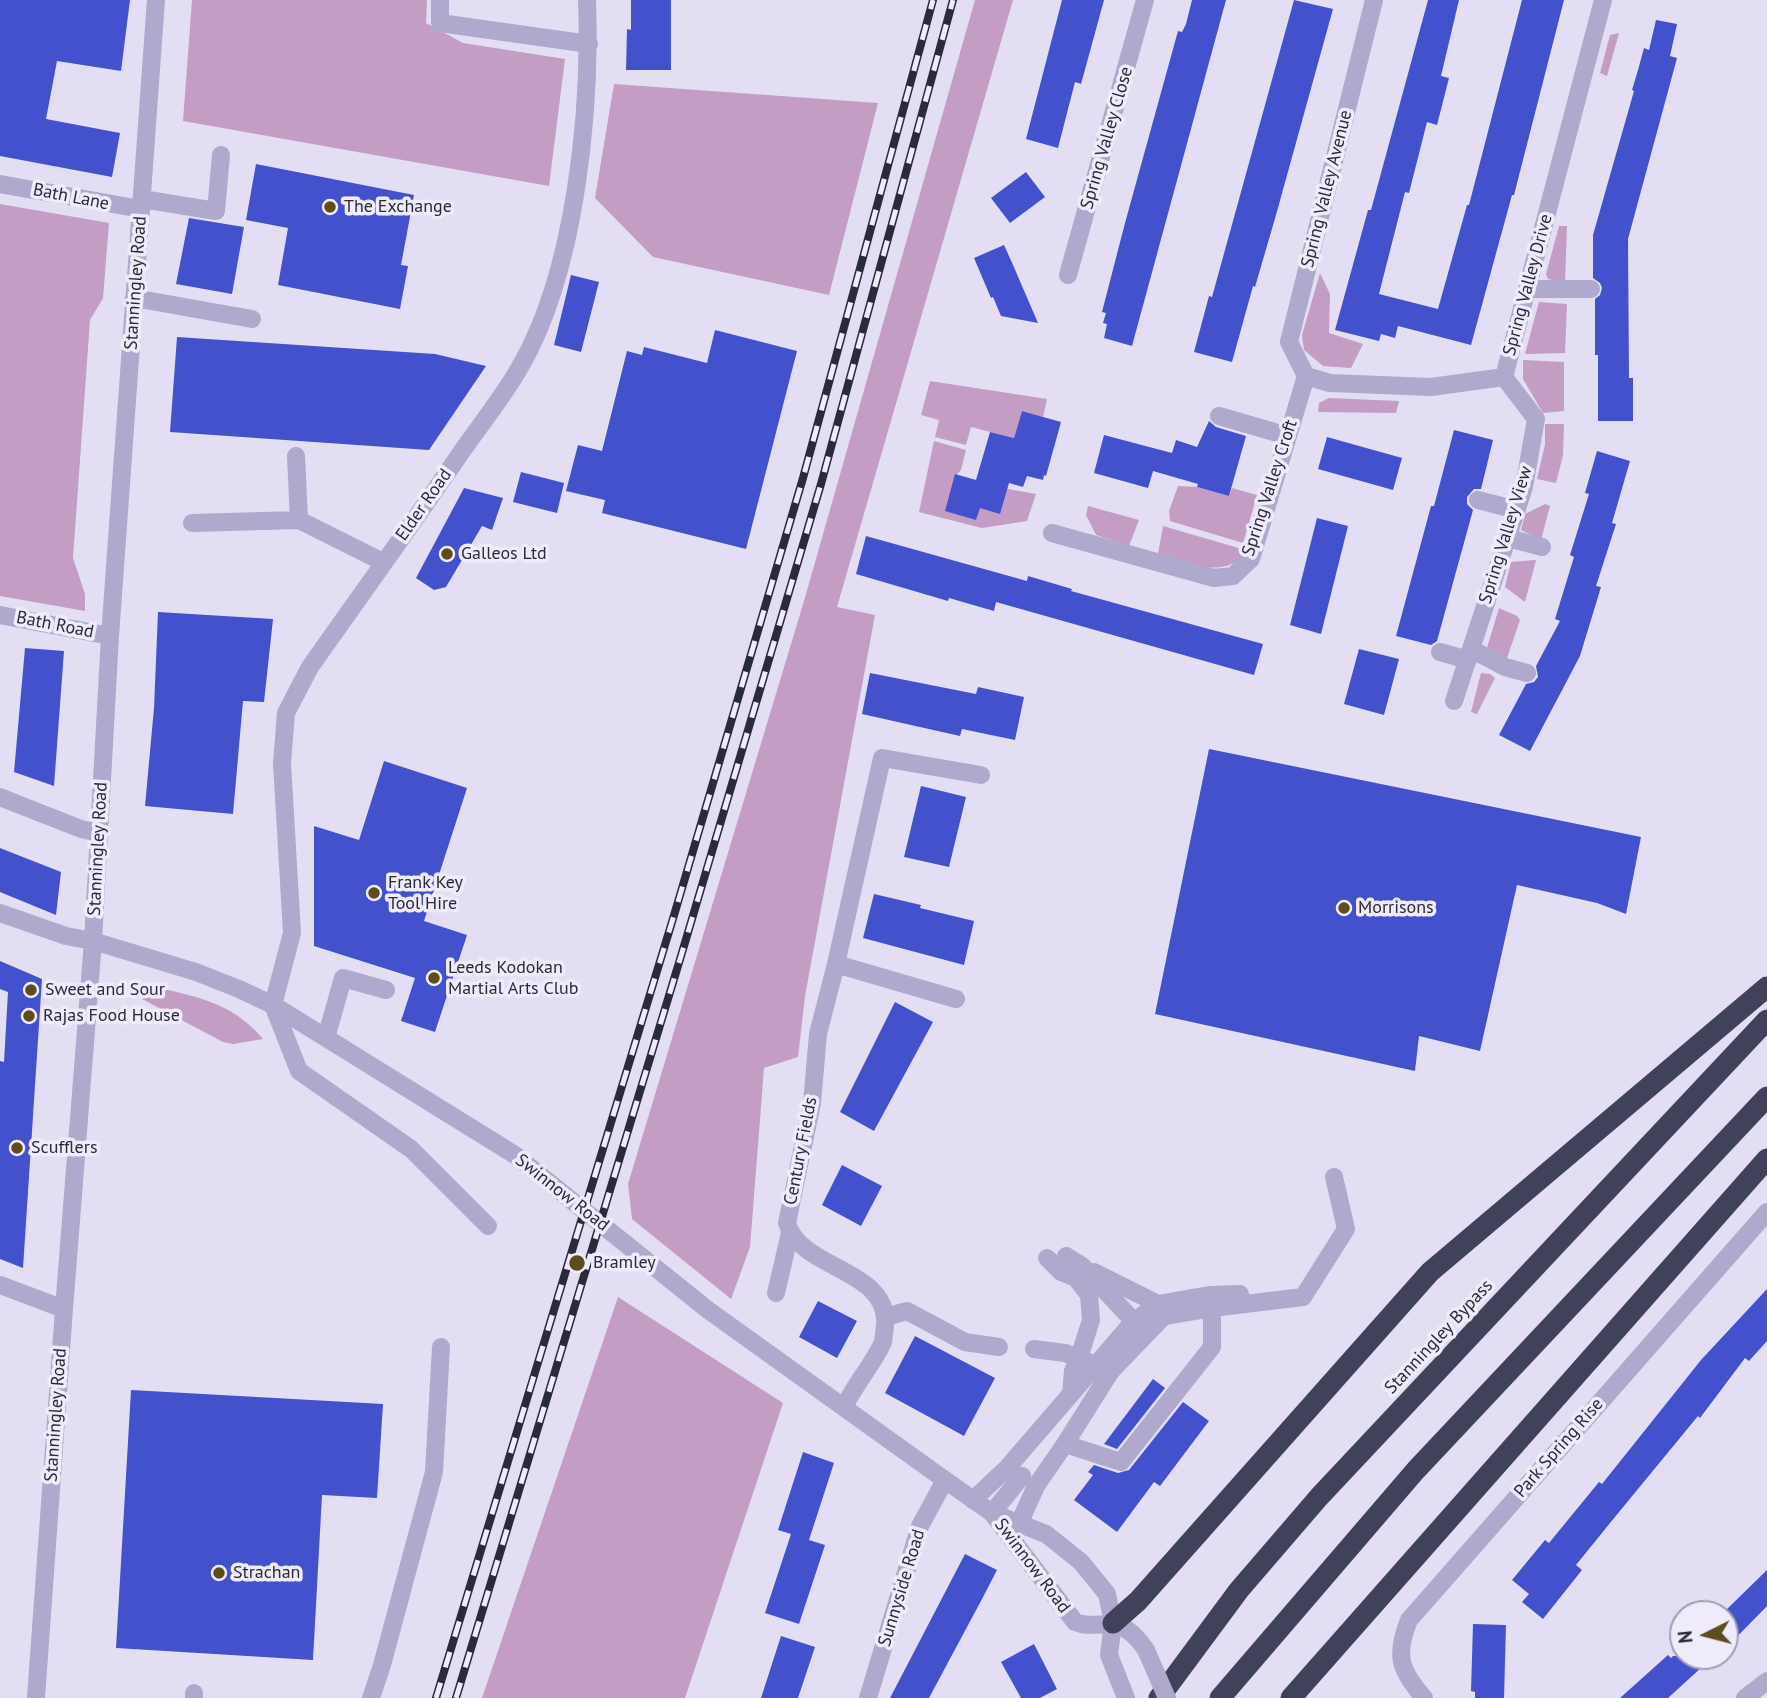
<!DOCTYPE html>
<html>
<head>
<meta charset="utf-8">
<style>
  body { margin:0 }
  #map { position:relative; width:1767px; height:1698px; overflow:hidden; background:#e3def4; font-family:"PT Sans",sans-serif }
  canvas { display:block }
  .north { position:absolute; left:1669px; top:1600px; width:70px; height:70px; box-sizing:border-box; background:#efebfb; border:2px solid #a09eae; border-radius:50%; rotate:264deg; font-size:19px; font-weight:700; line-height:28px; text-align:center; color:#292a3a }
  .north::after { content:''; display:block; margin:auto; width:24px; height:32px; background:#5e4d1c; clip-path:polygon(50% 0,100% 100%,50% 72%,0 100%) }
</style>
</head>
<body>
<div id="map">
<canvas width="1767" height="1698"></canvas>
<div class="north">N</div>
</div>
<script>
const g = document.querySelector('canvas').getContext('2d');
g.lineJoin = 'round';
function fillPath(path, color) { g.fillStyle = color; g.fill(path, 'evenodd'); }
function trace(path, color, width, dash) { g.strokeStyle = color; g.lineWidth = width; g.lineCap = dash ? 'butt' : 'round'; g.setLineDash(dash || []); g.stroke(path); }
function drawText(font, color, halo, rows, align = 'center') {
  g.font = font + ' "PT Sans",sans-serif'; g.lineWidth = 7; g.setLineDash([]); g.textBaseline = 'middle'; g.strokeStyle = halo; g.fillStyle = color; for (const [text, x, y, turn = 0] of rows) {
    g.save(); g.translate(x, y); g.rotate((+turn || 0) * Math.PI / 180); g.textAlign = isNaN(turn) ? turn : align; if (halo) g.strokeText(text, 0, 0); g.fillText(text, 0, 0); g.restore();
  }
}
fillPath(new Path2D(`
  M192 0H427L426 23 463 43 565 59 549 186 183 121Z
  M975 0H1013L837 607 875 615 805 996 798 1057 764 1068 750 1247 731 1299 632 1219 628 1184 804 601Z
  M1619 33 1607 76 1600 73 1610 35Z
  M614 84 878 103 829 295 653 257 595 198Z
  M0 204 109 223 103 298 90 320 73 558 85 594V611L0 596Z
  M1559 226H1567L1565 283 1548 279 1546 274Z
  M1320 273 1330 294 1329 333 1363 344 1351 368 1323 366 1304 350 1302 335Z
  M1539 302 1567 304 1565 353 1525 354Z
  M1523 360 1564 362V411L1543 413 1523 379Z
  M930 381 1047 399 1043 417 1022 411 1014 438 971 427 966 445 935 437 939 420 921 415Z
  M1329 398 1399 401 1396 413 1318 412 1319 403Z
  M1545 424H1564L1563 455 1556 483 1537 479 1545 444Z
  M934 441 966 450 961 470 956 475 1008 489 1036 494 1027 521 982 528 919 512Z
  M1178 486 1197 487 1229 496 1232 488 1257 495 1243 543 1170 521 1169 511Z
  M1545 504 1550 506 1541 540 1521 530 1525 514Z
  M1088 506 1139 520 1129 546 1096 535 1086 515Z
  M1163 526 1249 551C1222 581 1191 563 1158 554Z
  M1536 560 1525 602 1505 587 1511 562Z
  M1499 608 1517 616 1520 620 1507 658 1487 648Z
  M1481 673 1490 674 1495 678 1477 714 1471 712Z
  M141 985H148C194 997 230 1000 263 1039L233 1044 223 1042 142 999Z
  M618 1297 783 1403 685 1698H482Z`), '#c49dc4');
fillPath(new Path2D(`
  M0 0H130L121 71 57 61 46 119 120 133 112 177 0 156Z
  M631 0H671V70H626L627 29 631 30Z
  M1062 0H1104L1081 84 1075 82 1058 148 1026 139Z
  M1192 0H1226L1132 346 1104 338 1107 324 1103 323 1106 313 1102 312 1125 223 1178 31 1182 32 1186 24Z
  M1294 0 1333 9 1276 215 1255 287 1253 286 1232 362 1194 352 1209 296 1212 297Z
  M1428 0H1459L1441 76 1449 78 1437 125 1427 122 1409 193 1405 192 1379 294 1438 309 1467 205H1469L1522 0H1564L1514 195H1512L1471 345 1398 326 1395 338 1381 334 1379 341 1335 330 1368 210H1371Z
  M1656 20 1677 24 1670 56 1677 58 1628 239 1629 378H1633V421H1598V355H1595V299L1600 295 1602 288 1600 283 1593 278V235L1634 91 1632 90 1638 70 1644 48 1649 50Z
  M256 164 414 195 401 265 408 266 400 309 278 285 288 228 246 220Z
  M1026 172 1045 197 1010 223 991 198Z
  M189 218 244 227 232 294 176 284Z
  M1004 245 1013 265 1038 323 1001 316 993 297 991 298 974 258Z
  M571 275 599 282 581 352 554 345Z
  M715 330 797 351 746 549 602 513 605 500 566 491 578 445 602 451 627 351 642 355 644 347 707 363Z
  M177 337 435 354 486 366 429 450 170 432Z
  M1022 411 1061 422 1046 476 1044 475 1043 480 1027 476 1023 487 1009 483 1000 514 980 508 976 520 945 511 955 474 976 480 990 432 1014 438Z
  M1209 421 1216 427 1246 436 1229 496 1197 487 1198 484 1153 471 1148 488 1094 473 1104 435 1172 453 1176 440 1197 447Z
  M1454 430 1493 440 1481 489H1474L1467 497V504L1473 510 1437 641 1431 645 1396 636 1431 506H1434Z
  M1327 437 1402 458 1393 490 1318 469Z
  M1597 451 1630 461 1612 523 1616 524 1596 586 1601 587 1580 656 1530 751 1499 735 1526 684 1534 682 1538 677 1536 666 1560 621 1555 619 1574 557 1570 555 1589 494 1585 493Z
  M521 472 564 483 557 513 513 502Z
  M464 488 503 498 492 530 482 526 446 587 434 590 416 578Z
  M1317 518 1348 526 1321 634 1290 625Z
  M866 536 1027 581 1028 576 1072 589 1071 591 1263 644 1254 675 996 602 994 611 949 598 948 601 856 574Z
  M158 612 273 619 264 702 243 701 233 814 145 806 154 708Z
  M25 648 64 651 54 786 14 772Z
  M1359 649 1399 659 1384 715 1344 704Z
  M870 673 976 694 978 687 1024 697 1015 740 962 729 960 736 862 714Z
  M1209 749 1641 837 1626 914 1597 903 1517 885 1480 1051 1419 1036 1415 1071 1155 1014Z
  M384 761 467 788 424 921 467 935 435 1032 401 1021 415 978 314 946V826L359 840Z
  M921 786 966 797 949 867 904 857Z
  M0 848 61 872 56 915 0 892Z
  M874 894 921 905 920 908 974 921 964 965 863 938Z
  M0 961 42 979 23 1268 0 1259V1061L4 1062 8 992 0 989Z
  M895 1002 933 1022 874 1131 840 1112Z
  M842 1165 882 1186 861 1226 822 1205Z
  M1767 1289V1341L1749 1361 1745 1358 1700 1418 1698 1416 1610 1523 1576 1565 1582 1570 1543 1619 1522 1602 1529 1594 1512 1580 1545 1540 1549 1543 1599 1482 1602 1484 1701 1360Z
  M818 1301 857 1321 837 1358 799 1337Z
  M915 1336 995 1378 964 1436 885 1393Z
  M1153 1379 1165 1388 1117 1449 1104 1444Z
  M131 1390 383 1404 377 1498 322 1495 313 1660 116 1648Z
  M1183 1402 1209 1421 1160 1486 1154 1482 1117 1532 1074 1500 1093 1475 1088 1472 1094 1465 1118 1473 1129 1470Z
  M803 1452 834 1463 809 1540 825 1545 799 1624 765 1613 791 1534 778 1530Z
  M965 1554 997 1570 982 1599 929 1698H890Z
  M1767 1570V1606L1725 1649V1611Z
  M1473 1624 1506 1625 1504 1698H1475V1692L1471 1691Z
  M781 1636 815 1647 798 1698H761Z
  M1034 1644 1057 1689 1040 1698H1021L1001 1662Z
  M1668 1655 1671 1658 1673 1656H1714L1668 1698H1620Z`), '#4451cc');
trace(new Path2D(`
  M440 0V23L589 44
  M0 184 141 209
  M142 199 216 211 221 155
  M1068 275 1145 0
  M1527 289H1591
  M134 298 252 319
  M1306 376 1330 383 1431 387 1504 377 1603 0
  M1306 376 1289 342 1374 0
  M1219 416 1288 436
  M296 456 299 520
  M1478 500 1517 510
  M192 523 299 520 383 562
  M1052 533 1214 578 1233 576 1251 559 1306 376
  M1508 538 1542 547
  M0 615 110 636
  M1471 649 1505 667 1527 673
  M1440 652 1468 660
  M1454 701 1524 487 1536 419 1504 377
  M0 797 81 829 99 833
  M0 913 66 936 93 941 196 972 239 989 273 1005 515 1155 708 1310 945 1480 992 1513 1046 1534 1081 1562 1107 1594 1113 1623 1109 1655 1126 1698
  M836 964 956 999
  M273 1005 292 933 282 763 286 713 310 667C360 596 411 526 460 454 480 425 503 397 520 367 576 271 591 110 587 0
  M273 1005 299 1071 411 1149 488 1226
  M326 1038 343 978 386 990
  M1066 1256 1082 1266 1141 1329
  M1047 1258 1061 1272 1076 1278 1089 1295 1091 1320 1079 1358 1073 1371 1071 1393
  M1094 1272 1158 1304
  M0 1285 64 1309
  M776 1293 790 1233
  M885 1317 907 1311 965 1342 999 1347
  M1034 1349 1065 1353 1088 1362
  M844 1407C854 1386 875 1361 883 1342 884 1337 884 1331 885 1326 890 1268 801 1271 787 1223L812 1103 818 1034 836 964 882 758 981 775
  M1065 1444 1121 1462 1212 1347V1308L1203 1301
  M973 1500 1008 1467 1133 1322 1158 1304 1209 1295 1240 1294
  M992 1513 1075 1622C1087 1627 1096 1624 1109 1624 1125 1624 1138 1638 1146 1650
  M992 1513 1022 1476
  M1019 1524 1036 1486 1065 1444 1111 1371 1164 1316 1212 1308 1303 1297 1346 1229 1334 1177
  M36 1698 64 1309 93 941 110 636 156 0
  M194 1698V1693
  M371 1698 382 1665 434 1472 441 1347
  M868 1698 920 1526 945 1480
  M1424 1698C1399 1669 1395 1655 1409 1620L1767 1212
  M1745 1698 1767 1681`), '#aea9cd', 18);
trace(new Path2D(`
  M1113 1623 1138 1601 1430 1272 1767 987
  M1159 1698 1239 1590 1319 1497 1767 1020
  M1220 1698 1416 1470 1767 1097
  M1291 1698 1767 1159`), '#40415b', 21);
const rail = new Path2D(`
  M436 1698 675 912 803 478 933 0
  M456 1698 681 956 821 484 953 0`);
trace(rail, '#292a3a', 8);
trace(rail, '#efebfb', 5, [16]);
trace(new Path2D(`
  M1146 1650 1167 1698`), '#aea9cd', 18);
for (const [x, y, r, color] of [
  [330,207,7,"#5e4d1c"],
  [447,554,7,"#5e4d1c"],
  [374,893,7,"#5e4d1c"],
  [1344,908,7,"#5e4d1c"],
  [434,978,7,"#5e4d1c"],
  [31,990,7,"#5e4d1c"],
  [29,1016,7,"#5e4d1c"],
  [17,1148,7,"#5e4d1c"],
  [577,1263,9,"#5e4d1c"],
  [219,1573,7,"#5e4d1c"]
]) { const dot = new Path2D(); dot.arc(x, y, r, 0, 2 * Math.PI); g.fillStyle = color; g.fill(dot); trace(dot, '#efebfb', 2.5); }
drawText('18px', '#292a3a', '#efebfb', [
  ["Spring Valley Close",1107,138,-74],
  ["Spring Valley Avenue",1327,189,-76],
  ["Bath Lane",71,197,11],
  ["Stanningley Road",136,283,-86],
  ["Spring Valley Drive",1528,285,-75],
  ["Spring Valley Croft",1270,488,-72],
  ["Elder Road",424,505,-55],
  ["Spring Valley View",1506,535,-73],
  ["Bath Road",55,625,11],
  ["Stanningley Road",98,849,-87],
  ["Century Fields",801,1151,-79],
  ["Swinnow Road",562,1193,38],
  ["Stanningley Bypass",1439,1337,-47],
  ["Stanningley Road",56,1415,-86],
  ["Park Spring Rise",1559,1448,-49],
  ["Swinnow Road",1032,1566,53],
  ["Sunnyside Road",902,1588,-73]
]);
drawText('18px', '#292a3a', '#efebfb', [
  ["The Exchange",344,207],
  ["Galleos Ltd",461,554],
  ["Frank Key",388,883],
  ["Tool Hire",388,904],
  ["Morrisons",1358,908],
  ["Leeds Kodokan",448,968],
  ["Martial Arts Club",448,989],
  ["Sweet and Sour",45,990],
  ["Rajas Food House",43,1016],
  ["Scufflers",31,1148],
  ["Bramley",593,1263],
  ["Strachan",233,1573]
], 'left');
</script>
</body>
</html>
